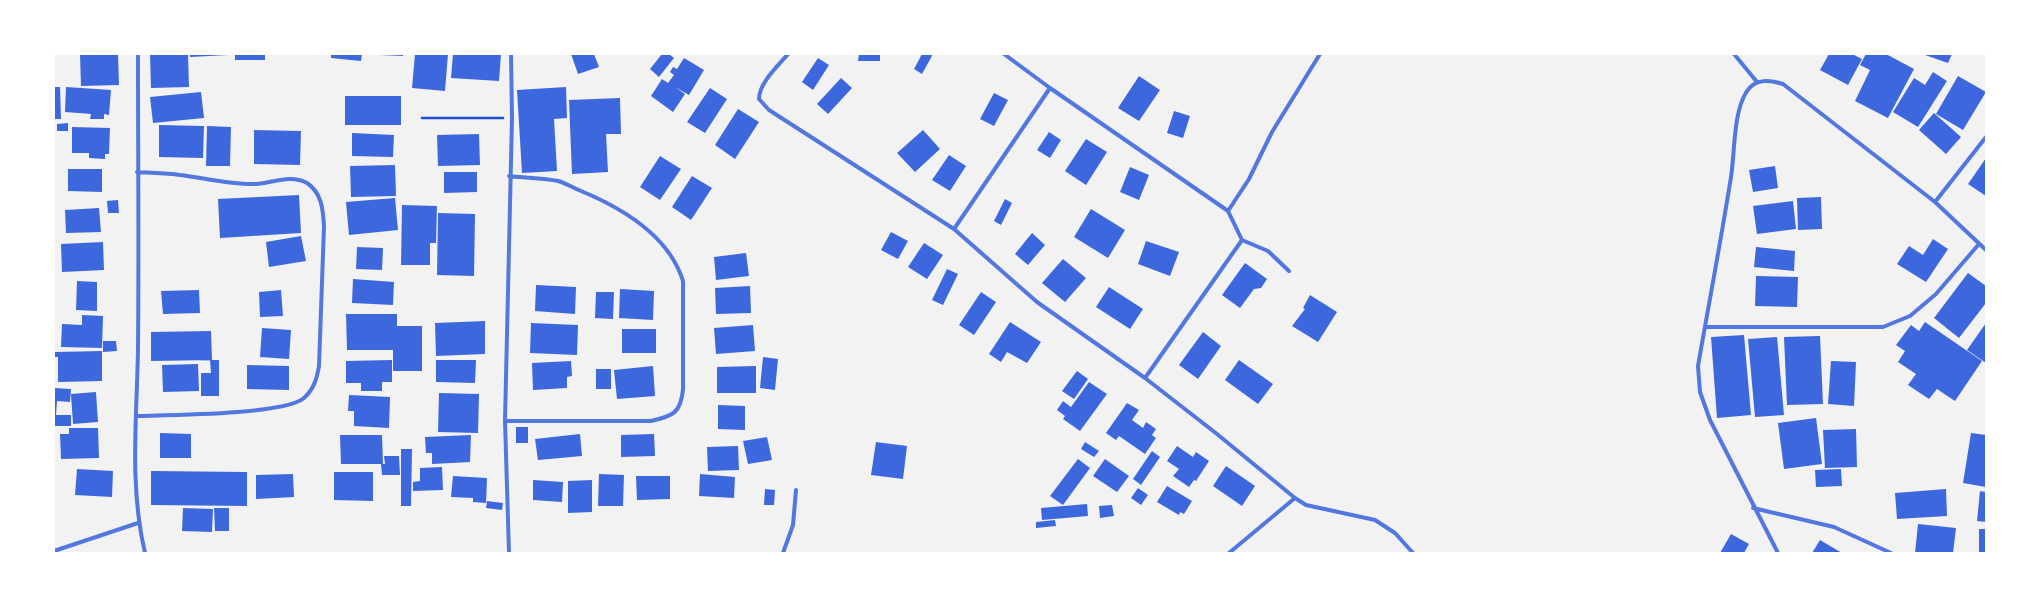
<!DOCTYPE html>
<html>
<head>
<meta charset="utf-8">
<style>
  body { margin:0 }
  #map { position:relative; width:2040px; height:607px; overflow:hidden; background:#f2f2f2; font-family:Arial,sans-serif }
  canvas { display:block }
  .frame { position:absolute; inset:0; border:55px solid #fff; pointer-events:none }
</style>
</head>
<body>
<div id="map">
<canvas width="2040" height="607"></canvas>
<div class="frame"></div>
</div>
<script>
const g = document.querySelector('canvas').getContext('2d');
g.lineJoin = 'round';
function fillPath(path, color) { g.fillStyle = color; g.fill(path, 'evenodd'); }
function trace(path, color, width, dash) { g.strokeStyle = color; g.lineWidth = width; g.lineCap = dash ? 'butt' : 'round'; g.setLineDash(dash || []); g.stroke(path); }
fillPath(new Path2D(`
  M80 54H118L119 85 81 86Z
  M150 54H188L189 87 151 88Z
  M190 54H228V55L190 57Z
  M235 54H265V60H235Z
  M331 54H362L361 61 331 58Z
  M380 54H403V56L380 55Z
  M415 54H448L445 91 412 88Z
  M453 54H501L499 81 451 78Z
  M571 54H594L599 67 578 74Z
  M662 54H669L674 58 659 77 650 69Z
  M859 54H880V61H858Z
  M922 54H933L922 74 914 69Z
  M1829 54H1852L1862 59 1848 85 1820 70Z
  M1866 54H1886L1914 69 1888 118 1855 101 1870 70 1860 65Z
  M1922 54H1952L1948 63Z
  M684 58 704 70 689 95 675 87 685 94 673 112 651 96 662 79 668 83 674 75 670 72 673 67 677 69Z
  M818 58 829 65 813 90 802 82Z
  M1933 72 1947 81 1918 127 1893 112 1914 78 1925 85Z
  M1139 76 1160 90 1139 121 1118 108Z
  M1958 76 1986 92 1963 130 1936 114Z
  M841 78 852 88 828 114 817 104Z
  M54 87H60L61 119H54Z
  M66 87 111 90 109 115 104 114V119H90L91 114 65 112Z
  M566 87 567 118 554 119 557 171 522 173 517 90Z
  M710 88 727 99 705 133 687 122Z
  M201 92 204 118 153 123 150 97Z
  M994 93 1008 100 994 126 980 119Z
  M345 96H401V125H345Z
  M620 98 621 134H606L608 172 572 174 569 100Z
  M738 109 759 122 735 159 715 145Z
  M1174 111 1190 116 1183 138 1167 133Z
  M1934 113 1961 137 1946 154 1919 130Z
  M68 123V131H57V124Z
  M159 125 204 126 203 158 159 157Z
  M207 126 231 127 230 166H206Z
  M72 127 110 128 109 154H105V159L89 158V153H72Z
  M254 130 301 131 300 165 254 164Z
  M923 130 940 149 915 172 897 153Z
  M1049 132 1061 140 1050 158 1037 150Z
  M352 133 394 135 393 157 352 156Z
  M479 134 480 165 438 166 437 135Z
  M1086 139 1107 152 1086 185 1065 171Z
  M949 155 966 166 950 191 932 180Z
  M660 156 681 169 660 200 640 187Z
  M1986 158V196L1968 184Z
  M395 165 396 196 351 197 350 166Z
  M1775 166 1778 188 1753 192 1749 170Z
  M1130 167 1149 175 1139 200 1120 192Z
  M68 169H102V192L68 191Z
  M444 172H477V192L444 193Z
  M692 176 712 188 691 220 672 207Z
  M299 195 301 233 220 238 218 199Z
  M1821 197 1822 229 1798 230 1797 198Z
  M395 198 398 230 349 235 346 202Z
  M1005 199 1012 203 1001 225 994 221Z
  M118 200 119 213H108L107 201Z
  M1793 201 1796 229 1757 234 1753 206Z
  M402 205 437 206 436 243H430V265H401Z
  M99 208 101 232 66 233 65 210Z
  M1091 209 1125 230 1108 258 1074 237Z
  M438 213 475 214 474 276 437 275Z
  M891 232 908 241 898 259 881 250Z
  M1032 233 1045 245 1028 265 1015 254Z
  M301 236 306 261 269 267 266 242Z
  M1933 239 1948 249 1926 282 1897 264 1909 246 1923 255Z
  M1146 241 1179 252 1170 276 1138 264Z
  M103 242 104 270 62 272 61 244Z
  M924 243 943 255 927 279 908 267Z
  M357 247 383 248 382 270 356 269Z
  M1756 247 1795 251 1794 271 1754 267Z
  M746 253 749 276 716 280 714 257Z
  M1063 259 1086 278 1065 302 1042 283Z
  M1245 263 1267 279 1261 288 1254 289 1240 308 1222 295Z
  M947 269 958 274 943 305 932 300Z
  M1968 273 1986 286V303L1959 338 1934 318Z
  M1756 276 1798 277 1797 307 1755 306Z
  M353 279 394 282 393 305 352 303Z
  M77 281 97 282V311L76 310Z
  M536 285 576 287 575 314 535 311Z
  M750 286 751 313 716 314 715 288Z
  M1109 287 1143 309 1130 329 1096 307Z
  M620 289 654 291 653 320 619 318Z
  M199 290 200 313 163 314 161 291Z
  M281 290 283 316 260 317 259 292Z
  M596 292H614L613 319 595 318Z
  M981 292 996 302 974 335 959 325Z
  M1310 295 1337 312 1318 342 1292 326 1305 309 1303 308Z
  M346 314H397V326H422V371H393V350H347Z
  M82 315 103 316 102 348 61 347 62 324 82 325Z
  M485 321V354L436 356 435 323Z
  M1010 322 1041 342 1027 363 1007 352 1001 362 989 354Z
  M1925 322 1982 361 1955 401 1937 389 1929 399 1908 385 1916 374 1898 362 1905 351 1896 345 1911 325 1919 331Z
  M531 323 578 325 577 355 530 353Z
  M1986 323V363L1967 350Z
  M753 325 755 351 716 354 714 328Z
  M262 328 291 330 289 359 260 357Z
  M622 329H656V353H622Z
  M211 331 212 360 151 361V332Z
  M1203 332 1221 346 1198 379 1179 365Z
  M1744 335 1751 415 1717 418 1711 337Z
  M1820 336 1823 404 1787 405 1784 337Z
  M1777 337 1784 415 1755 417 1748 339Z
  M103 341H116L117 351 103 352Z
  M102 351V381L58 382V357H54V352Z
  M763 357 778 359 775 390 760 388Z
  M210 360H219V396H201V373H211Z
  M392 360V382H382V391H361V383H346V361Z
  M436 360H476L475 383 436 382Z
  M1239 360 1273 384 1258 404 1225 380Z
  M571 361 572 376 567 377V388L533 390 532 363Z
  M1831 361 1856 362 1854 406 1828 404Z
  M198 364 199 391 163 392 162 365Z
  M247 365 289 366V390L247 389Z
  M653 366 655 396 617 399 614 370Z
  M756 366V393H717V367Z
  M596 369H611V389H596Z
  M1077 371 1088 379 1074 399 1062 391Z
  M1089 382 1107 394 1080 431 1063 419 1065 416 1057 410 1063 401 1071 407Z
  M54 388 71 389 70 402 57 401 56 415H71V426H54Z
  M96 392 98 422 73 424 71 394Z
  M439 393 479 394 478 433 438 432Z
  M349 395 390 397 389 428 354 426V411H348Z
  M1127 403 1139 410 1132 420 1143 428 1146 422 1156 429 1152 435 1156 438 1145 454 1119 436 1116 440 1106 433Z
  M718 405 745 406V430L718 429Z
  M1816 418 1822 464 1784 469 1778 423Z
  M516 427H528V443H516Z
  M69 428H98L99 458 61 459 60 434H69Z
  M1856 429 1857 467 1825 468 1823 430Z
  M160 433 191 434V458H160Z
  M1971 433 1986 435V487L1963 483Z
  M580 434 582 456 538 460 535 439Z
  M654 434 655 456 621 457V435Z
  M340 435H382L383 464H385L384 456H399L400 475H382L381 464H341Z
  M471 435 470 462 432 464V453H426L425 437Z
  M767 437 772 460 748 464 743 441Z
  M876 442 907 446 903 479 871 475Z
  M1085 442 1099 451 1094 457 1081 449Z
  M738 446 739 470 708 471 707 447Z
  M1177 446 1193 457 1196 452 1209 461 1196 481 1194 480 1189 487 1173 476 1179 469 1167 461Z
  M401 449H412L411 506H401Z
  M1152 451 1160 457 1141 485 1133 479Z
  M1078 459 1090 468 1063 505 1050 496Z
  M1105 459 1129 476 1117 492 1093 476Z
  M1226 466 1255 486 1242 506 1213 486Z
  M442 467 443 490 413 491V482L420 481V468Z
  M77 469 113 471 112 497 75 495Z
  M1841 469 1842 486 1816 487 1815 470Z
  M151 471 247 472V506L151 505Z
  M334 472H373V501L334 500Z
  M293 474 294 497 256 499V475Z
  M599 474 624 475 623 506H598Z
  M700 474 735 477 734 498 699 496Z
  M453 476 487 478 486 503 473 502V498L451 497Z
  M636 476H670V499L637 500Z
  M533 480 563 482 562 502 533 500Z
  M592 480V512L568 513V481Z
  M1167 486 1192 501 1184 514 1180 512 1179 515 1157 502Z
  M1138 488 1148 495 1141 505 1131 498Z
  M765 489 775 490 774 505H764Z
  M1946 489 1947 516 1897 519 1895 493Z
  M1980 491 1986 492V522L1977 521Z
  M487 501 503 503 502 510 486 508Z
  M1087 504 1088 516 1042 520 1041 508Z
  M1112 505 1114 516 1100 518 1099 506Z
  M183 508 213 509 212 532 182 531Z
  M214 508H229V531H215Z
  M1055 520 1056 526 1036 528V522Z
  M1918 524 1956 528 1953 553H1915Z
  M1979 529H1986V553H1979Z
  M1731 534 1749 544 1744 553H1720Z
  M1820 540 1842 553H1812Z`), '#3d67dc');
trace(new Path2D(`
  M422 118H503`), '#1d4ed8', 2.5);
trace(new Path2D(`
  M138 54C138 152 139 250 138 348 137 417 129 485 145 553
  M788 54C778 66 759 83 759 99L769 110 954 229 1037 302 1145 378 1217 434 1295 498 1306 505 1375 520 1395 533 1413 553
  M1004 54 1050 88 1228 211 1242 240 1268 251 1289 271
  M1734 54 1757 82
  M1935 202 1986 137
  M1228 211 1249 179 1272 132 1320 54
  M954 229 1050 88
  M1705 327H1883L1910 316 1936 294 1979 244
  M1145 378 1242 240
  M136 416C167 415 284 415 304 398 314 389 317 378 319 366L324 226C323 210 322 193 307 183 290 174 273 183 256 184 230 185 205 178 180 175 166 173 152 173 137 172
  M505 421H651C673 416 681 413 683 389V281C669 236 622 208 581 191 573 188 566 183 558 181 543 178 525 178 509 176
  M1753 508 1834 527 1891 553
  M54 551 138 523
  M509 553 505 421 512 118 511 54
  M783 553 793 525 796 490
  M1229 553 1295 498
  M1778 553 1710 420 1700 392 1698 366C1709 303 1721 240 1731 177 1735 152 1733 112 1747 91 1756 78 1770 80 1783 84L1935 202 1986 250`), '#5277de', 4);
</script>
</body>
</html>
